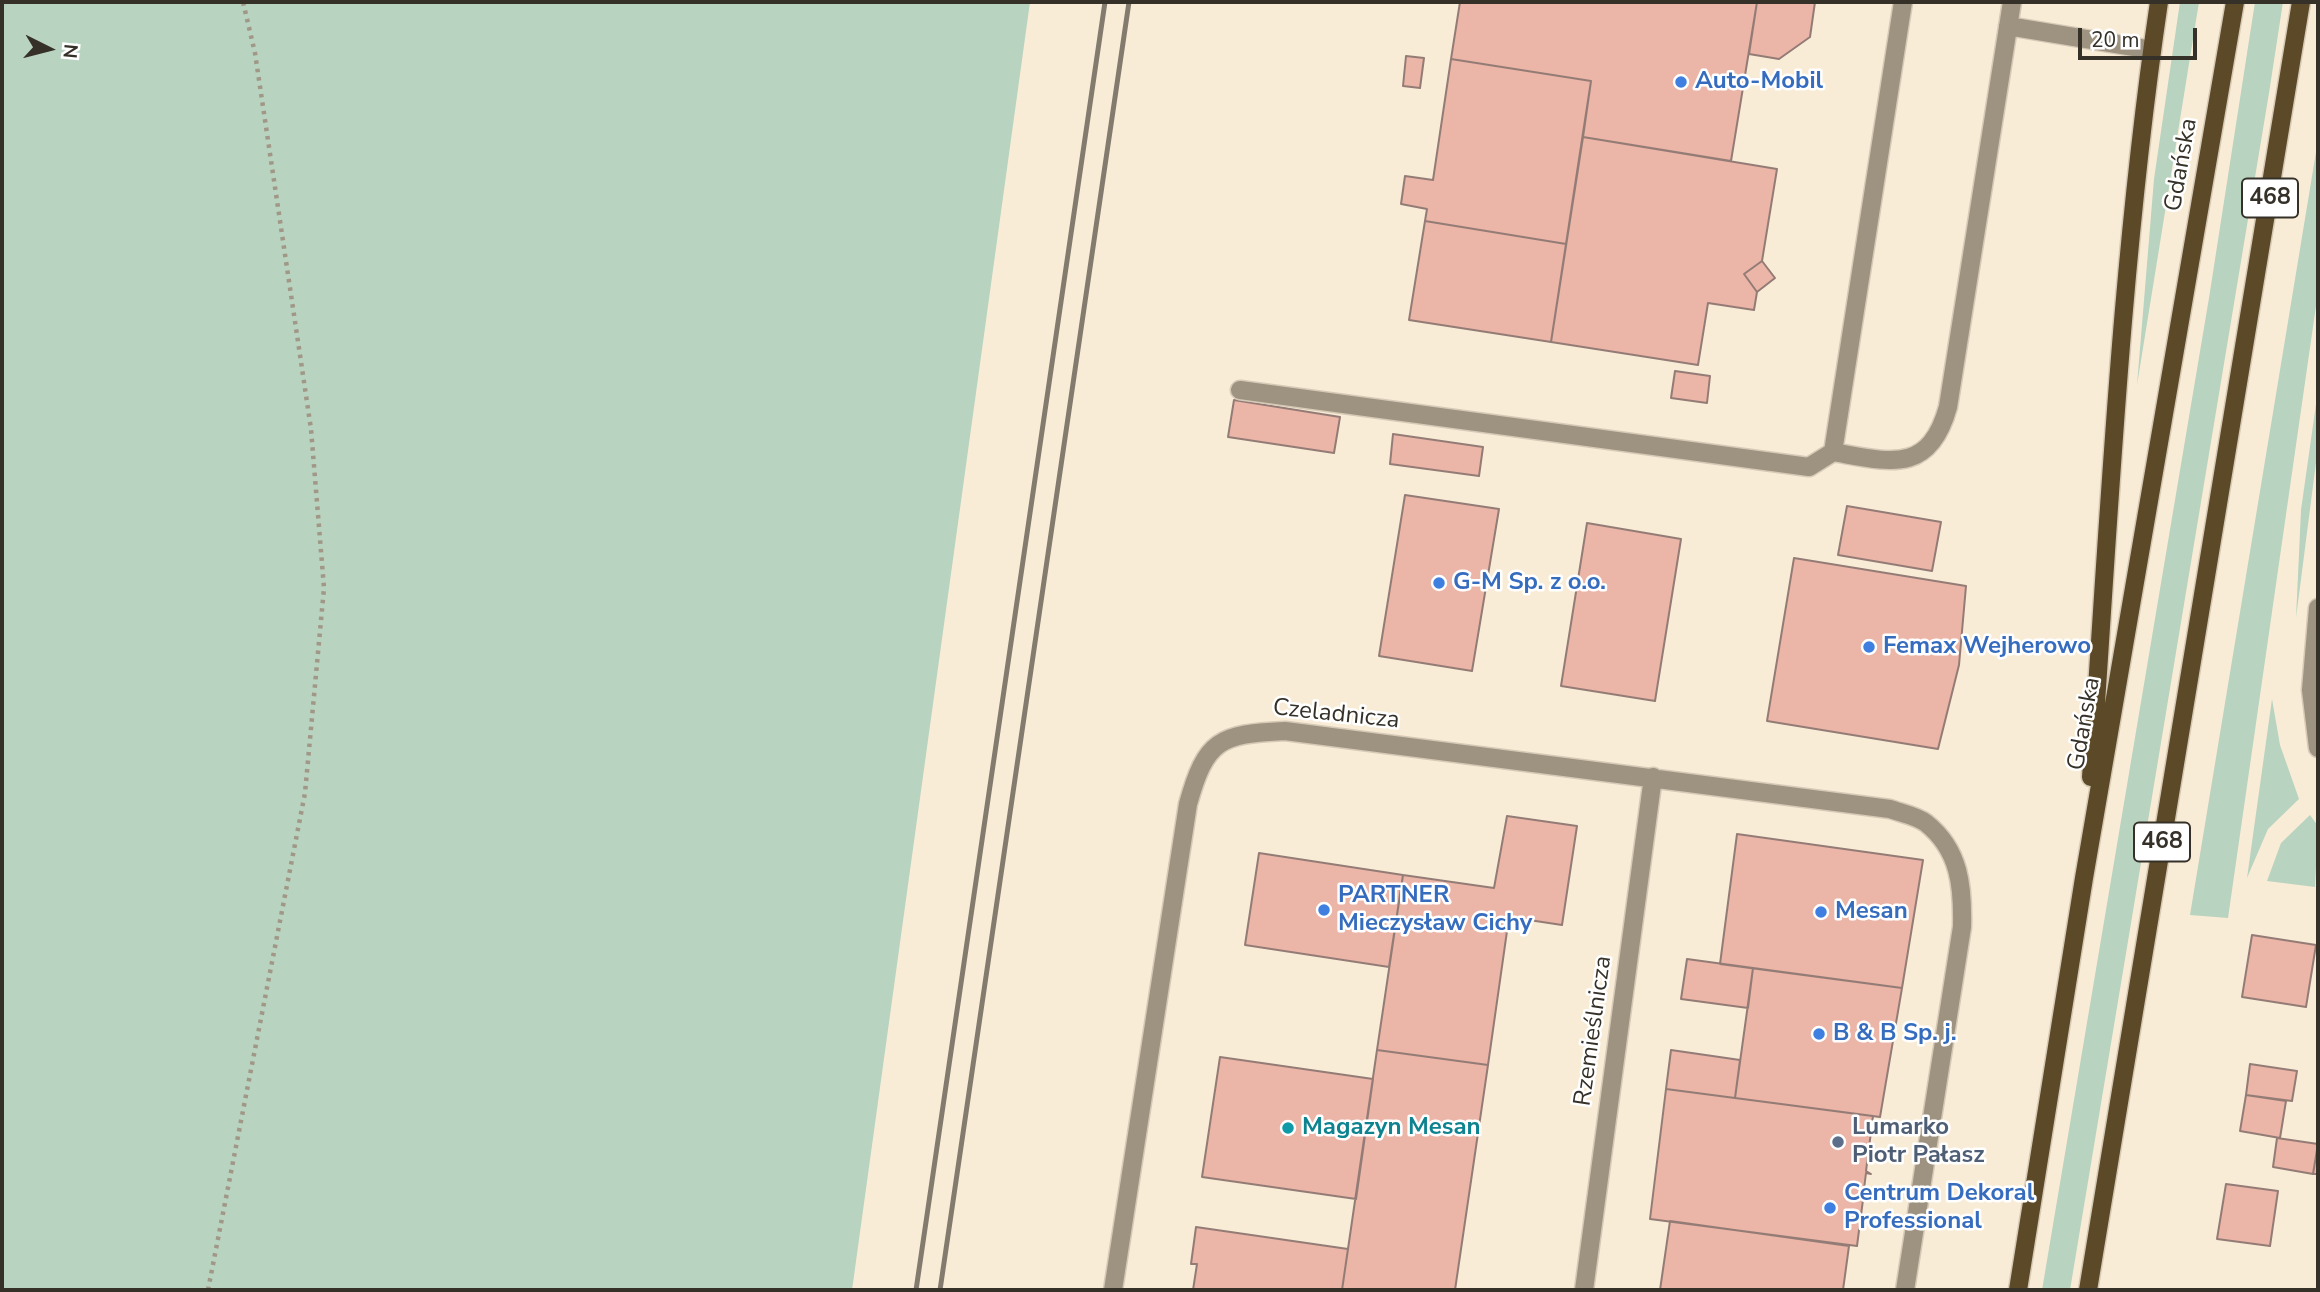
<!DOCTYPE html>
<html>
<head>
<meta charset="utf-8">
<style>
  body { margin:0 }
  #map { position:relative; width:2320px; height:1292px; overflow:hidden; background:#f9ecd6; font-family:"Nunito Sans",sans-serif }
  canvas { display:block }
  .frame { position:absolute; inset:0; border:4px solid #353028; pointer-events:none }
  .north { position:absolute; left:14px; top:14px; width:70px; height:70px; -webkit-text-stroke:5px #fff; paint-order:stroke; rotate:96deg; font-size:19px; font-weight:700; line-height:28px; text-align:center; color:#353028 }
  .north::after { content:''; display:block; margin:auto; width:24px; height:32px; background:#353028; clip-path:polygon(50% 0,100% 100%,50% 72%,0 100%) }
  .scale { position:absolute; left:2078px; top:28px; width:119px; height:32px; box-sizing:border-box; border:4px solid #353028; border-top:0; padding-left:9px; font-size:21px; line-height:24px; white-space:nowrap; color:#353028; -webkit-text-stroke:5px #fff; paint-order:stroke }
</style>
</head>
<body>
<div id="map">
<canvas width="2320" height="1292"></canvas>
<div class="frame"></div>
<div class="north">N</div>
<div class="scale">20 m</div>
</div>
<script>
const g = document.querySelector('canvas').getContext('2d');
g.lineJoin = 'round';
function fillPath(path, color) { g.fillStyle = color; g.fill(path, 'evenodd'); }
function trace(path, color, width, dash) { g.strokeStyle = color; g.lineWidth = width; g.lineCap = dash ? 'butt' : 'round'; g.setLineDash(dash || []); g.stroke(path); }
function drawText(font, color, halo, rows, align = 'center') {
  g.font = font + ' "Nunito Sans",sans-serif'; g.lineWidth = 5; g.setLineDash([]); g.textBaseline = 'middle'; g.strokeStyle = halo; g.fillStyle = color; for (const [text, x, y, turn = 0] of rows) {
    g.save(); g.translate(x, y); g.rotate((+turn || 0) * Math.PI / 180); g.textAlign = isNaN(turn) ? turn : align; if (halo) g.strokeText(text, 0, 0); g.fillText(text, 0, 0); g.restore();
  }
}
fillPath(new Path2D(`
  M2 2H1030L852 1290H2Z
  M2180 2H2199L2137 385 2154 179Z
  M2255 2H2283L2269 93 2070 1290H2042L2209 298Z
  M2318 140V292L2228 918 2190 915Z
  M2318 390V447L2296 618 2301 510Z
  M2272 699 2280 745 2299 799 2268 829 2247 878Z
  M2310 815 2318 826 2315 887 2267 881 2281 843Z`), '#b8d3bf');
const building = new Path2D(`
  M1460 2H1757L1731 161 1583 137 1591 81 1451 59Z
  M1757 2H1815L1810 37 1779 59 1749 54Z
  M1406 56 1424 58 1420 88 1403 86Z
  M1451 59 1591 81 1566 244 1425 221 1427 209 1401 204 1405 176 1433 180Z
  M1583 137 1777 169 1762 261 1744 274 1757 292 1754 310 1708 303 1698 365 1551 342Z
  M1425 221 1566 244 1551 342 1409 320Z
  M1762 261 1775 278 1757 292 1744 274Z
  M1675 371 1710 376 1707 403 1671 398Z
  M1234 400 1340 417 1334 453 1228 437Z
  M1393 434 1483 447 1479 476 1390 464Z
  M1405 495 1499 509 1472 671 1379 656Z
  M1847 506 1941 522 1932 571 1838 555Z
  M1587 523 1681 539 1655 701 1561 686Z
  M1794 558 1966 586 1959 665 1938 749 1767 721Z
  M1507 816 1577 826 1562 925 1509 917 1488 1065 1377 1050 1403 875 1494 888Z
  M1737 834 1923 860 1902 988 1720 964Z
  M1259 853 1403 875 1389 967 1245 945Z
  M2252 935 2316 945 2306 1007 2242 997Z
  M1687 959 1753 968 1748 1008 1681 999Z
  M1753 968 1902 988 1880 1117 1735 1098Z
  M1377 1050 1488 1065 1455 1290H1342Z
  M1671 1050 1740 1060 1735 1098 1666 1089Z
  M1220 1057 1373 1079 1356 1199 1202 1177Z
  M2250 1064 2297 1071 2292 1101 2246 1095Z
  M1666 1089 1873 1116 1866 1171 1871 1174 1866 1173 1864 1189 1868 1193 1864 1192 1857 1246 1650 1219Z
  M2246 1095 2286 1101 2280 1138 2240 1131Z
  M2277 1138 2318 1144 2313 1174 2273 1167Z
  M2318 1144V1174H2313Z
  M2226 1184 2278 1191 2270 1246 2217 1239Z
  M1670 1221 1849 1246 1843 1290H1660Z
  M1196 1227 1348 1249 1342 1290H1193L1197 1264H1191Z`);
fillPath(building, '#ebb5a7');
trace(building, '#947c76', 2);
const minor = new Path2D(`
  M2008 26 2152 50
  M1240 390 1809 467 1833 452 1903 2
  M1833 452C1890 462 1929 475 1948 407L2012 2
  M2318 608 2311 690 2318 748
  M1113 1290 1188 804C1206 740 1219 734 1285 731L1890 809C1901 813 1917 816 1926 823 1960 850 1963 887 1962 927L1905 1290
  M1584 1290 1653 777`);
const major = new Path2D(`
  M2091 777C2109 518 2121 259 2159 2
  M2018 1290 2084 878 2235 2
  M2088 1290 2301 2`);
trace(minor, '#d6cab7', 21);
trace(major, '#d6cab7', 21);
trace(new Path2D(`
  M208 1290 305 793 324 588 311 429 255 53 243 2`), '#a09787', 4.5, [3.5, 5]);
trace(minor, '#9e9380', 18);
trace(major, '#5c4927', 18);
trace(new Path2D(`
  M916 1290 1105 2
  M940 1290 1129 2`), '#837b6d', 5);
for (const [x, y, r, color] of [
  [1681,82,7,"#3f7fe0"],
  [1439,583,7,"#3f7fe0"],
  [1869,647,7,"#3f7fe0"],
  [1324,910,7,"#3f7fe0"],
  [1821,912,7,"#3f7fe0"],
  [1819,1034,7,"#3f7fe0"],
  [1288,1128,7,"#0f9aa8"],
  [1838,1142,7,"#5c6f8a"],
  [1830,1208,7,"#3f7fe0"]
]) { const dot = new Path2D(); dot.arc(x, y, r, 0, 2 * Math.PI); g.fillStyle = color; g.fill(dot); trace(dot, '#fff', 2.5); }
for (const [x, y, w] of [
  [2270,198,56],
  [2162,842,56]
]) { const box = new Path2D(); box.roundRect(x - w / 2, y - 19.5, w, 39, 5); g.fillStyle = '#fff'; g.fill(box); trace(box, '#353028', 2); }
drawText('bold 23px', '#353028', null, [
  ["468",2270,198],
  ["468",2162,842]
]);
drawText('bold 24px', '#366cbe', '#fff', [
  ["Auto-Mobil",1695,82],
  ["G-M Sp. z o.o.",1453,583],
  ["Femax Wejherowo",1883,647],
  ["PARTNER",1338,896],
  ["Mieczysław Cichy",1338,924],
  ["Mesan",1835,912],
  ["B & B Sp. j.",1833,1034],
  ["Centrum Dekoral",1844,1194],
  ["Professional",1844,1222]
], 'left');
drawText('24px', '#353028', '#fff', [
  ["Gdańska",2182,165,-80],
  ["Czeladnicza",1336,715,6],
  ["Gdańska",2085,724,-80],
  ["Rzemieślnicza",1594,1031,-82]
]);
drawText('bold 24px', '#0d838f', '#fff', [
  ["Magazyn Mesan",1302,1128]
], 'left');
drawText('bold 24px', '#4e5e75', '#fff', [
  ["Lumarko",1852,1128],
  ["Piotr Pałasz",1852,1156]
], 'left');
</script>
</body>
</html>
